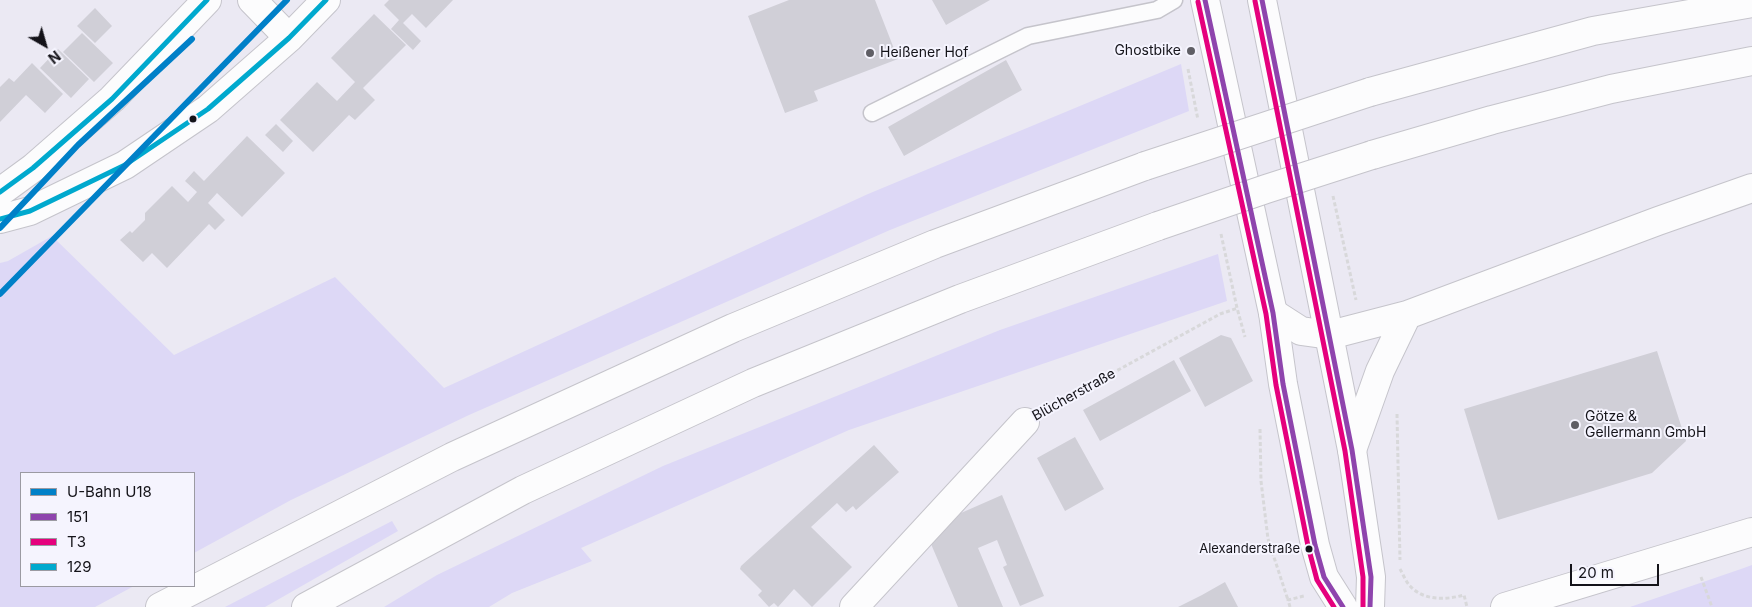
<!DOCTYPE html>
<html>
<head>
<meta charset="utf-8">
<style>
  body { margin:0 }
  #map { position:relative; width:1752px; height:607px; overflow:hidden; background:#ebe9f3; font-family:Inter,sans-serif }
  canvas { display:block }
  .legend { position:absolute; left:20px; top:472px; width:175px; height:115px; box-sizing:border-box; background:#f5f4fe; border:1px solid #9b9aa2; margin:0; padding:6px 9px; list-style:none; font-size:15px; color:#141319 }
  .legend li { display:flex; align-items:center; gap:10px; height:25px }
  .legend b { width:25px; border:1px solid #9b9aa2 }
  .north { position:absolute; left:20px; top:20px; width:50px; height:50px; -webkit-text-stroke:4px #f5f4fe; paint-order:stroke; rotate:142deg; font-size:14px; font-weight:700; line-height:20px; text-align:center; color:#141319 }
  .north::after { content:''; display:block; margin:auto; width:18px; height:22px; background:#141319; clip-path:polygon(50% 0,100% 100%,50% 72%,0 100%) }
  .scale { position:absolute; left:1570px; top:564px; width:89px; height:22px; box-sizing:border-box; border:2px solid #141319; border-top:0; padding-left:6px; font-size:15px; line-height:18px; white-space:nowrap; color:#141319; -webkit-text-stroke:4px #f5f4fe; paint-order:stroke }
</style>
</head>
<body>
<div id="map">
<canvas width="1752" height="607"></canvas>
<ul class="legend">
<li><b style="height:6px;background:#0080c8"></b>U-Bahn U18</li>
<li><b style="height:6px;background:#8e44ad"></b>151</li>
<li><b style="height:6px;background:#e5007d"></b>T3</li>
<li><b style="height:6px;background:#00a9ce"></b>129</li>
</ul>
<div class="north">N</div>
<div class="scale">20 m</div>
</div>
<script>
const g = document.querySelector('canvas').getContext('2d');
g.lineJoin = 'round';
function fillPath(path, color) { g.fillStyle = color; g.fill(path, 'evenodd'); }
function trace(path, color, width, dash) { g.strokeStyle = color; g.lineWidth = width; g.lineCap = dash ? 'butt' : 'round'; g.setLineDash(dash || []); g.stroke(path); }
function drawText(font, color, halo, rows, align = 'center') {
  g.font = font + ' Inter,sans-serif'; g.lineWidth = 4; g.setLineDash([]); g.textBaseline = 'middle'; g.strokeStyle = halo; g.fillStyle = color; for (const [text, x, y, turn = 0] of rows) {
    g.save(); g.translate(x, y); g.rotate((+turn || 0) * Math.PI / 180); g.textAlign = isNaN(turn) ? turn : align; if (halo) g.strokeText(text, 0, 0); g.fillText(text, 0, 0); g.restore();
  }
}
fillPath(new Path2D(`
  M1181 64 1189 111 890 230 469 415 291 500 194 553V473H21V586H134L95 607H0V263L8 261 52 236 174 355 335 277 444 388 868 194Z
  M1218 254 1227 301 849 430 581 548 592 561 512 593 489 607H384L437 575 663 466 1000 330Z
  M392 521 398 531 265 607H225Z
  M1752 565V607H1630L1741 569Z`), '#ddd8f6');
fillPath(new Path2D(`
  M389 0H453L426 28 412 14 403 23 421 41 413 50 391 29 399 20 384 5Z
  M789 0H875L898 59 814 91 818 101 785 113 748 16Z
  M932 0H990L946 25Z
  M95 8 112 26 95 43 77 26Z
  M374 14 406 45 363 88 375 100 355 120 349 115 313 152 280 120 317 82 337 101 355 82 331 58Z
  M82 33 113 63 94 82 63 52Z
  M58 49 89 79 71 98 40 68Z
  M1006 60 1022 90 904 156 888 127Z
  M32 63 63 94 45 113 26 95 0 122V87L9 78 14 82Z
  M276 124 293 141 283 152 265 135Z
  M247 136 285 173 242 217 217 193 208 203 225 220 215 230 209 224 167 268 152 253 143 262 120 240 130 231 132 233 145 220V213L172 186 188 202 197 192 185 181 194 171 204 181Z
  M1221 335 1231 338 1253 381 1205 407 1179 358Z
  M1657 351 1686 441 1652 473 1498 520 1464 409Z
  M1174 360 1191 391 1100 441 1083 410Z
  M1075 437 1104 489 1065 511 1037 458Z
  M874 445 899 472 856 510 853 506 846 512 837 503 811 527 852 567 812 607 794 589 778 607 774 603 769 607 758 595 762 591 740 569 741 566Z
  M1002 495 1044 596 1020 606 1003 567 1007 565 997 540 978 548 1003 607H958L931 544 961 513Z
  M1225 582 1238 607H1178L1202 595Z`), '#d0cfd7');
const service = new Path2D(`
  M872 113 1028 36 1157 10 1174 0`);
const minor = new Path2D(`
  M854 607 1025 422
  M1505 607 1752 532`);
const tertiary = new Path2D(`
  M252 0 289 38
  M0 192 33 168 112 99 207 0
  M0 219 30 211 125 165 208 109 289 38 326 0`);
const secondary = new Path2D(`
  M1205 0 1273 313 1283 384 1315 545 1324 577 1343 607
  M1262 0 1352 450 1371 577 1370 607`);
const motorway = new Path2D(`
  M1370 92 1593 31 1752 3
  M1372 155 1492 120 1611 89 1752 61
  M1273 313 1301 331 1330 335 1407 315 1658 221 1752 188
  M1352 450 1380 371 1407 315
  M160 607 452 457 733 328 935 244 1145 166
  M306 607 523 490 753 383 960 299 1158 226`);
trace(service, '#c5c4cb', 19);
trace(minor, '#c5c4cb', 30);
trace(tertiary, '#c5c4cb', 30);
trace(secondary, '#c5c4cb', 30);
trace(motorway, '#c5c4cb', 30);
trace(new Path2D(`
  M1188 69 1198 120
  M1333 196 1356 300
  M1221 234 1237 308 1245 337
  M1049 408 1220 314 1238 308
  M1397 414 1400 560
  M1260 429 1261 481 1268 539 1288 600
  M1400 569C1403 574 1406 582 1410 586 1424 601 1446 600 1464 595L1467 607
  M1701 577 1712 607
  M1290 607 1288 600 1304 596`), '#d8d8da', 3, [4, 2.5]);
trace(service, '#fcfcfd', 16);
trace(minor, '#fcfcfd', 28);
trace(tertiary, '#fcfcfd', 28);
trace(secondary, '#fcfcfd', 28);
trace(motorway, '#fcfcfd', 28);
const motorwayBridge = new Path2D(`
  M1145 166 1370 92
  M1158 226 1266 189 1372 155`);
trace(motorwayBridge, '#c5c4cb', 30, []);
trace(motorwayBridge, '#fcfcfd', 28);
trace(new Path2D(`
  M1205 0 1273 313 1283 384 1315 545 1324 577 1343 607
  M1262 0 1352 450 1371 577 1370 607`), '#8e44ad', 5);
trace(new Path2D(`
  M1255 1 1345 451 1363 577V607
  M1198 2 1266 314 1276 385 1308 546 1317 580 1334 607`), '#e5007d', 5);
trace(new Path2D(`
  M0 192 33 168 112 99 207 0
  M0 219 30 211 125 165 208 109 289 38 326 0`), '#00a9ce', 5);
trace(new Path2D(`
  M0 228 78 145 192 39
  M0 294 287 0`), '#0080c8', 6);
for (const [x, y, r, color] of [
  [1191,51,5,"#5f5e65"],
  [870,53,5,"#5f5e65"],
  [193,119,4.5,"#141319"],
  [1575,425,5,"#5f5e65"],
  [1309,549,4.5,"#141319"]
]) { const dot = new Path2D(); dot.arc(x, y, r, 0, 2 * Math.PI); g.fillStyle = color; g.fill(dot); trace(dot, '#f5f4fe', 2); }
drawText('13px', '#141319', '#f5f4fe', [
  ["Alexanderstraße",1300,549]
], 'right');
drawText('14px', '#141319', '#f5f4fe', [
  ["Ghostbike",1181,51,"right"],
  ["Heißener Hof",880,53],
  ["Götze &",1585,417],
  ["Gellermann GmbH",1585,433]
], 'left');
drawText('14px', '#141319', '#f5f4fe', [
  ["Blücherstraße",1074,395,-29]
]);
</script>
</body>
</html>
